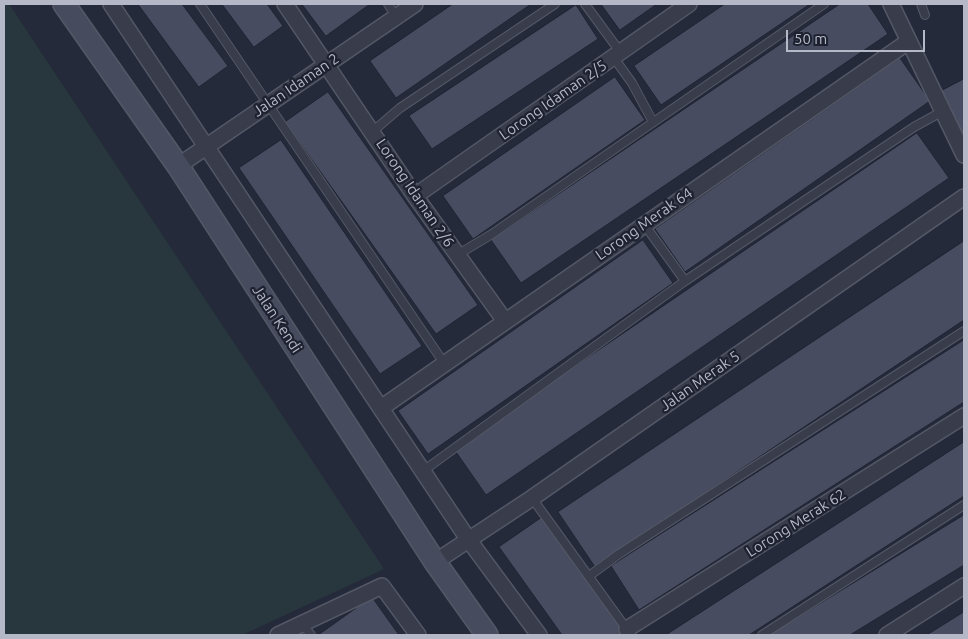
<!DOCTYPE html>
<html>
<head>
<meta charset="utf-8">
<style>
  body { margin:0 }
  #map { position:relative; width:968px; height:639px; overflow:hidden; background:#252a3b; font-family:Ubuntu,sans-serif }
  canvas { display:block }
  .frame { position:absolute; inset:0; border:5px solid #b5b8c7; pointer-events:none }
  .scale { position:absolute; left:786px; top:30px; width:139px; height:22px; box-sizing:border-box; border:2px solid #b5b8c7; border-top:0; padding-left:6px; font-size:15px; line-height:18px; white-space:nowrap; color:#b5b8c7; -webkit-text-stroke:4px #1e2230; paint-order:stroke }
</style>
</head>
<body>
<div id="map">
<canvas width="968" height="639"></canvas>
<div class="frame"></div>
<div class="scale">50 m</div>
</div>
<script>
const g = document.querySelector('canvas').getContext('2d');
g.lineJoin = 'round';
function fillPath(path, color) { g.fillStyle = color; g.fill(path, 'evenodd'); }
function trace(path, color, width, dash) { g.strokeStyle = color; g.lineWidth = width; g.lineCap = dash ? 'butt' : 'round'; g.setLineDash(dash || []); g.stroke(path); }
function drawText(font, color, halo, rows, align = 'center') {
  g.font = font + ' Ubuntu,sans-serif'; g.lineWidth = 4.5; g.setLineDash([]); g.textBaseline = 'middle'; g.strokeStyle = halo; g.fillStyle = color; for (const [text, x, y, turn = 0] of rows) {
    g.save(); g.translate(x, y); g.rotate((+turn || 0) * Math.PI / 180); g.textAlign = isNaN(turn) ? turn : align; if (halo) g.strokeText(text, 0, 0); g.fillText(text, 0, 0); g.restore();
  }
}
fillPath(new Path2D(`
  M4 4H9L384 569 242 635H4Z`), '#28373d');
const building = new Path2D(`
  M138 4H182L228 66 199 87Z
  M222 4H267L283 26 254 47Z
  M302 4H370L326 36Z
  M453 4H531L396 98 370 61Z
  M601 4H657L620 30Z
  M725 4H810L661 105 634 66Z
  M840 4H868L888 34 521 283 491 240Z
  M576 5 598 39 432 149 409 116Z
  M900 58 930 101 685 272 655 229Z
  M615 77 645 120 473 239 443 196Z
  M964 79V138L941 91Z
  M328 92 478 305 436 334 285 122Z
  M917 133 949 178 486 495 454 449Z
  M281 140 422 346 380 374 239 168Z
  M643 240 673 283 428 454 398 411Z
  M964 241V320L595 567 558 512Z
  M964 340V402L639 610 611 566Z
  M964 442V496L749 635H666Z
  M964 515V565L850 635H769Z
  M544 516 628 635H562L499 547Z
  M372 597 399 635H321L320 634Z
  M964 612V635H927Z`);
fillPath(building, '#474c60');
trace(building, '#202432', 1);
const lane = new Path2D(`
  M200 4 444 363
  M388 4 396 17
  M585 4 621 53
  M921 4 925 15
  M614 58 632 83 653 122
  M372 132 400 108 555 4
  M644 224 685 281
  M457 255 492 234 824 4
  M423 471 685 281 914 127 943 111
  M532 498 631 635
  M589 576 619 554 964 331
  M302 624 311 635
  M762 635 964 505`);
const street = new Path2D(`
  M111 4 468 539 539 635
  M285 4 415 196 505 321
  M891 4 964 155
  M178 166 415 4
  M415 196 689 4
  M381 408 909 41
  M435 562 532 498 964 197
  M627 629 964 416
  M278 635 382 586 418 635
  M887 635 964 586`);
const secondary = new Path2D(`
  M64 4 178 166 435 562 487 635`);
trace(lane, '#545866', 10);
trace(street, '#545866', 18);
trace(secondary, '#545866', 24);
trace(lane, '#393d4b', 8);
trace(street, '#393d4b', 15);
trace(secondary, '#474b5e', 21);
drawText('15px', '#b5b8c7', '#1e2230', [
  ["Jalan Idaman 2",296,85,-34],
  ["Lorong Idaman 2/5",553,100,-35],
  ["Lorong Idaman 2/6",415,193,56],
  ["Lorong Merak 64",644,224,-35],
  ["Jalan Kendi",277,319,57],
  ["Jalan Merak 5",700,381,-35],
  ["Lorong Merak 62",796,523,-32]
]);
</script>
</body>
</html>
